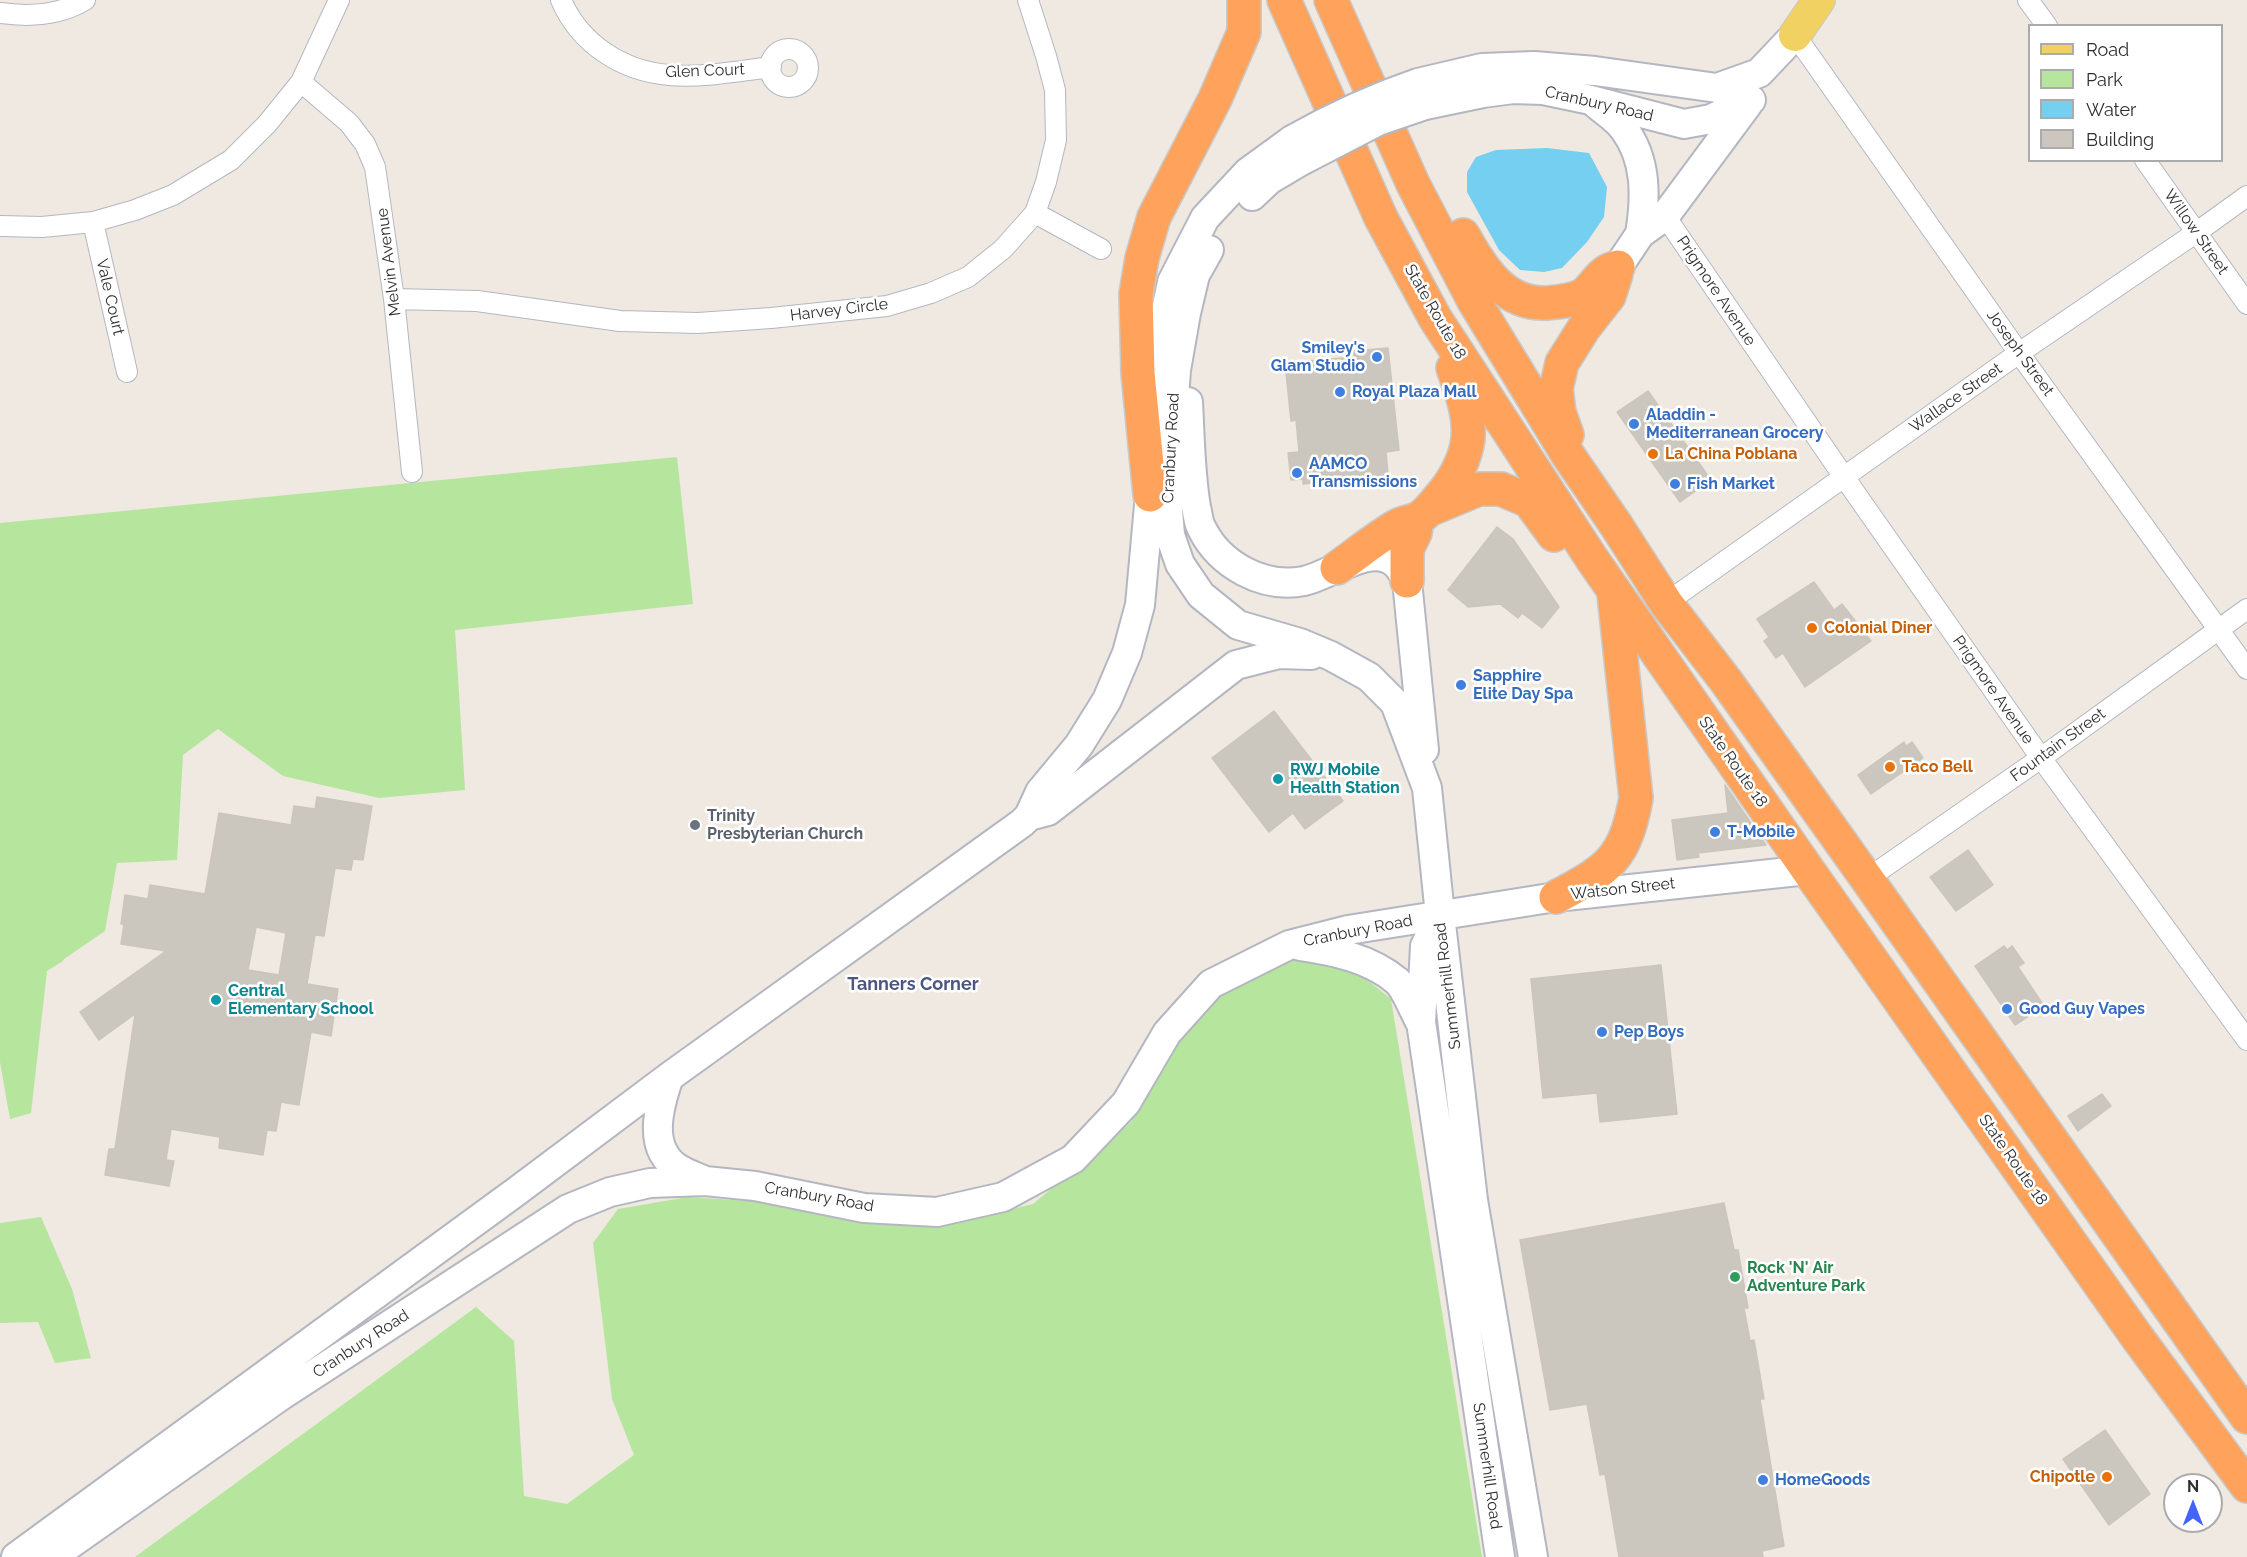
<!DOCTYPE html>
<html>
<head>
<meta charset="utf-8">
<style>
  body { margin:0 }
  #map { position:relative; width:2247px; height:1557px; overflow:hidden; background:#efe9e1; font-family:Raleway,sans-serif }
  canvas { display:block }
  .legend { position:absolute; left:2028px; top:24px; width:195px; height:138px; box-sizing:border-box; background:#fff; border:2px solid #ababab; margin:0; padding:8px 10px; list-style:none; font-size:18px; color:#2e2e2e }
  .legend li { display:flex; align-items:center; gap:12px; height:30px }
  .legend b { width:30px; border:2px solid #ababab }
  .north { position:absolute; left:2163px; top:1473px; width:60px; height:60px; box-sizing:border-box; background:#fff; border:2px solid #ababab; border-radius:50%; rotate:0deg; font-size:16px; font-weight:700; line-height:24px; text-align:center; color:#2e2e2e }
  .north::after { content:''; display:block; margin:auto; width:21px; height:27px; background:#4264fb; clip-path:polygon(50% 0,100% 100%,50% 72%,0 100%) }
</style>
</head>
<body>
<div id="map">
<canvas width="2247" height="1557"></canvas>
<ul class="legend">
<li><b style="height:8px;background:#f2d163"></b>Road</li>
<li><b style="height:16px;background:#b6e59e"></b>Park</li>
<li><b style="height:16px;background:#75cff0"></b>Water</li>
<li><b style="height:16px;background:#cbc7bf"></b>Building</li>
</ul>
<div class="north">N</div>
</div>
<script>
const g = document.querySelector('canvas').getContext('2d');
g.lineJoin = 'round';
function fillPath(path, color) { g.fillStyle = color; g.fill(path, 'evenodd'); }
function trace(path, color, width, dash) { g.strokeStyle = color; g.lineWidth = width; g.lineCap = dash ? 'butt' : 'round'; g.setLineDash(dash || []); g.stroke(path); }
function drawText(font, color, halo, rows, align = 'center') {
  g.font = font + ' Raleway,sans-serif'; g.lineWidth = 5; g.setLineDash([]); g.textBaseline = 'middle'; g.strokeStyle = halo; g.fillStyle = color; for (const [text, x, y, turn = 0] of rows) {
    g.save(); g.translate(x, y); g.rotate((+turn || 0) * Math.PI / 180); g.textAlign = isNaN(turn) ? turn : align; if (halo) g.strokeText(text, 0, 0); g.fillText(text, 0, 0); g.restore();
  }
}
fillPath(new Path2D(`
  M677 457 693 604 455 630 465 790 379 798 283 776 218 729 183 755 177 860 117 863 105 931 64 959 63 961 47 971 31 1113 10 1119 0 1062V523Z
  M1291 954 1355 970 1391 999 1482 1557H135L476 1307 514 1341 524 1496 567 1504 634 1455 612 1399 593 1243 618 1209 688 1197 764 1202 869 1224 938 1227 1033 1204 1131 1122 1180 1036 1223 992Z
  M41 1217 72 1289 91 1358 55 1363 38 1322 0 1323V1223Z`), '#b6e59e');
fillPath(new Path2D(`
  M1547 148 1589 153 1607 187 1604 217 1587 242 1562 268 1544 272 1520 270 1499 250 1467 192V172L1476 157 1496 150Z`), '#75cff0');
const building = new Path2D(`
  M1388 348 1399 450 1386 452 1388 475 1303 484V479L1291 480 1288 453 1299 452 1296 420 1291 421 1285 363 1354 357V351Z
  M1648 391 1711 480 1680 502 1617 412Z
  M1497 527 1513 539 1559 607 1542 628 1522 613 1518 618 1500 604 1468 607 1448 590Z
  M1814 582 1834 610 1842 604 1871 641 1805 687 1783 653 1776 658 1764 641 1769 637 1757 619Z
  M1274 711 1343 801 1305 829 1293 813 1269 832 1212 758Z
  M1904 742 1906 746 1912 742 1923 758 1871 794 1858 775Z
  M1725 785 1766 845 1698 853 1699 857 1677 860 1672 820 1728 813Z
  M317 797 372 806 363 860 353 859 351 870 335 868 324 936 315 935 307 984 338 989 331 1036 311 1032 299 1105 281 1102 276 1131 267 1130 263 1155 219 1148 220 1137 171 1129 166 1160 174 1161 169 1186 105 1175 109 1149H115L135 1014 99 1040 80 1012 166 951 121 944 124 924H121L125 895 148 899 150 885 205 894 219 813 291 825 294 806 315 809ZM256 927 286 933 279 975 248 970Z
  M1968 850 1993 885 1956 911 1930 877Z
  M2004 946 2007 950 2012 946 2024 963 2018 967 2044 1006 2015 1025 1975 966Z
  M1661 965 1677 1114 1600 1122 1597 1093 1543 1098 1531 979Z
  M2102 1094 2111 1106 2078 1131 2068 1116Z
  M1724 1203 1734 1250H1738L1748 1308H1744L1750 1341 1754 1340 1764 1399H1760L1784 1546 1762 1551 1763 1557H1619L1605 1474 1600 1475 1587 1404 1550 1410 1520 1240Z
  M2105 1430 2150 1494 2109 1525 2063 1459Z`);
fillPath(building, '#cbc7bf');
trace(building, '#cbc5ba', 1.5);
const street = new Path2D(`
  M561 0C580 44 622 71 669 75 702 78 738 71 771 67
  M2028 0 2047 26
  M0 13C29 17 59 16 85 0
  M1795 35 2019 353 2247 669
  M770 68a19 19 0 1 1 38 0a19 19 0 1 1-38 0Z
  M301 82 349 123 365 144 375 167 394 299 412 472
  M2145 160 2247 304
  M1035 213 1101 249
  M1665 216 1844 477 2041 758 2247 1040
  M93 222 127 372
  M0 226 42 227 93 222 135 210 173 195 231 160 267 124 301 82 339 0
  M394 299 477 301 620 321 698 323 771 318 887 306 931 293 968 277 1003 249 1035 213 1046 182 1056 140 1055 90 1046 56 1028 0
  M1666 603 2019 353 2197 232 2247 196
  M1867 879 2041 758 2247 609`);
const secondary = new Path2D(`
  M1418 83 1482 68 1534 66 1595 71 1717 88 1759 73 1795 35
  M1595 103C1604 111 1617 119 1624 129 1647 160 1646 197 1640 234
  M1425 105 1483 93 1513 89 1543 90 1591 100 1684 124 1711 119 1751 100
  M1252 196 1269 180 1301 161
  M1209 250 1195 275 1186 313 1176 370 1167 498 1170 535 1180 564 1201 595 1238 625 1300 643 1331 656 1369 677 1395 703 1427 788 1440 915 1473 1200 1533 1557
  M1618 267 1640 234 1665 216 1748 104
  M1188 402C1190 437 1190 473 1196 507 1198 514 1198 523 1202 529 1220 565 1263 589 1304 581 1330 576 1373 540 1397 565 1401 569 1404 576 1407 581L1424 750
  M1154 429 1159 344 1172 282 1205 218 1248 172 1292 140
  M1029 816 1048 811 1236 665 1279 654 1311 655
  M1439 917 1425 946 1421 1022 1500 1557
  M1300 946C1333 951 1370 958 1397 981 1405 988 1414 1011 1420 1022
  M669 1077C659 1106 646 1149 679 1169 687 1174 697 1177 705 1181
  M16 1557 517 1191 669 1077 1022 823 1029 816 1040 792 1079 745 1107 700 1127 653 1140 605 1152 472
  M52 1557 282 1395 568 1209 610 1192 650 1183 705 1181 755 1186 864 1208 937 1212 1003 1197 1073 1159 1126 1103 1167 1033 1211 984 1289 945 1348 930 1556 897 1808 870`);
const primary = new Path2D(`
  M1795 35 1819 0`);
const highway = new Path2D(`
  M1284 0 1381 218 1435 318 1592 559 1808 870 2137 1337 2247 1486
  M1331 0 1413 184 1474 301 1568 455 1616 525 1666 603 1726 681 1867 879 2247 1417
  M1463 235C1482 268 1503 305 1547 303 1559 302 1572 301 1583 295 1592 289 1597 278 1606 272 1609 270 1614 268 1618 267
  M1567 435 1559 412 1556 389 1562 363 1584 328 1609 296 1616 274
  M1150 495 1138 373 1136 294 1142 258 1154 217 1215 99 1244 32V0
  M1431 509 1479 489H1501L1529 501 1554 535
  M1337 568C1357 554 1376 538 1397 526 1404 522 1412 522 1419 518 1429 512 1436 501 1444 492 1479 446 1471 418 1453 368
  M1407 581V549L1415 533 1417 519
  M1556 897C1609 869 1625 859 1636 798L1614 594`);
trace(street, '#b4b7c1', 22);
trace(secondary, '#b4b7c1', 32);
trace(primary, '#c9c9c9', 34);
trace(highway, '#c9c9c9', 36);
trace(street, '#fff', 20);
trace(secondary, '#fff', 28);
trace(primary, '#f2d163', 32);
trace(highway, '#ffa35c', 33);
const secondaryBridge = new Path2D(`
  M1292 140C1333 117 1374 98 1418 83
  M1301 161 1378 121 1425 105`);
trace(secondaryBridge, '#b4b7c1', 32, []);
trace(secondaryBridge, '#fff', 28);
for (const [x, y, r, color] of [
  [1377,357,6,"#3f7fe0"],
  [1340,392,6,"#3f7fe0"],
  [1634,424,6,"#3f7fe0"],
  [1653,454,6,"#e8710a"],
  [1297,473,6,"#3f7fe0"],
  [1675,484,6,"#3f7fe0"],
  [1812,628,6,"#e8710a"],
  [1461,685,6,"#3f7fe0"],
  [1890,767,6,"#e8710a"],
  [1278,779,6,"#0f9aa8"],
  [695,825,6,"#6b7280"],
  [1715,832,6,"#3f7fe0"],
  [216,1000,6,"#0f9aa8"],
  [2007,1009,6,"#3f7fe0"],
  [1602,1032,6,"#3f7fe0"],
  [1735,1277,6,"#2e9e5b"],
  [2107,1477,6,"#e8710a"],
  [1763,1480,6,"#3f7fe0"]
]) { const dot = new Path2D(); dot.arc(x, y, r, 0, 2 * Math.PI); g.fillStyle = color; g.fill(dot); trace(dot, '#fff', 2); }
drawText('16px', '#2e2e2e', '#fff', [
  ["Glen Court",705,71,-2],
  ["Cranbury Road",1599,104,13],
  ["Willow Street",2196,232,55],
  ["Melvin Avenue",389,262,-97],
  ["Prigmore Avenue",1716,291,56],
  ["Vale Court",110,297,77],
  ["Harvey Circle",839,310,-7],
  ["State Route 18",1435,312,60],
  ["Joseph Street",2020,353,54],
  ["Wallace Street",1956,398,-35],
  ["Cranbury Road",1171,448,-87],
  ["Prigmore Avenue",1993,690,55],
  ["Fountain Street",2058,745,-36],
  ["State Route 18",1733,762,55],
  ["Watson Street",1623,889,-6],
  ["Cranbury Road",1358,931,-11],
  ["Summerhill Road",1448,986,-97],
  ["State Route 18",2013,1160,55],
  ["Cranbury Road",819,1197,10],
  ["Cranbury Road",361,1344,-33],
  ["Summerhill Road",1487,1466,82]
]);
drawText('bold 16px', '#366cbe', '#fff', [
  ["Smiley's",1365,348,"right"],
  ["Glam Studio",1365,366,"right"],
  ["Royal Plaza Mall",1352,392],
  ["Aladdin -",1646,415],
  ["Mediterranean Grocery",1646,433],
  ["AAMCO",1309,464],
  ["Transmissions",1309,482],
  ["Fish Market",1687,484],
  ["Sapphire",1473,676],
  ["Elite Day Spa",1473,694],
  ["T-Mobile",1727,832],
  ["Good Guy Vapes",2019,1009],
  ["Pep Boys",1614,1032],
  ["HomeGoods",1775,1480]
], 'left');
drawText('bold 16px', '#c56008', '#fff', [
  ["La China Poblana",1665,454],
  ["Colonial Diner",1824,628],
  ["Taco Bell",1902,767],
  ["Chipotle",2095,1477,"right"]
], 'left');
drawText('bold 16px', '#0d838f', '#fff', [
  ["RWJ Mobile",1290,770],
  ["Health Station",1290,788],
  ["Central",228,991],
  ["Elementary School",228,1009]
], 'left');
drawText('bold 16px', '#5b616d', '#fff', [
  ["Trinity",707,816],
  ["Presbyterian Church",707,834]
], 'left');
drawText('bold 16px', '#27864d', '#fff', [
  ["Rock 'N' Air",1747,1268],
  ["Adventure Park",1747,1286]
], 'left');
drawText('bold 18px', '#4d5680', '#fff', [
  ["Tanners Corner",913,985]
]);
</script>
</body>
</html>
